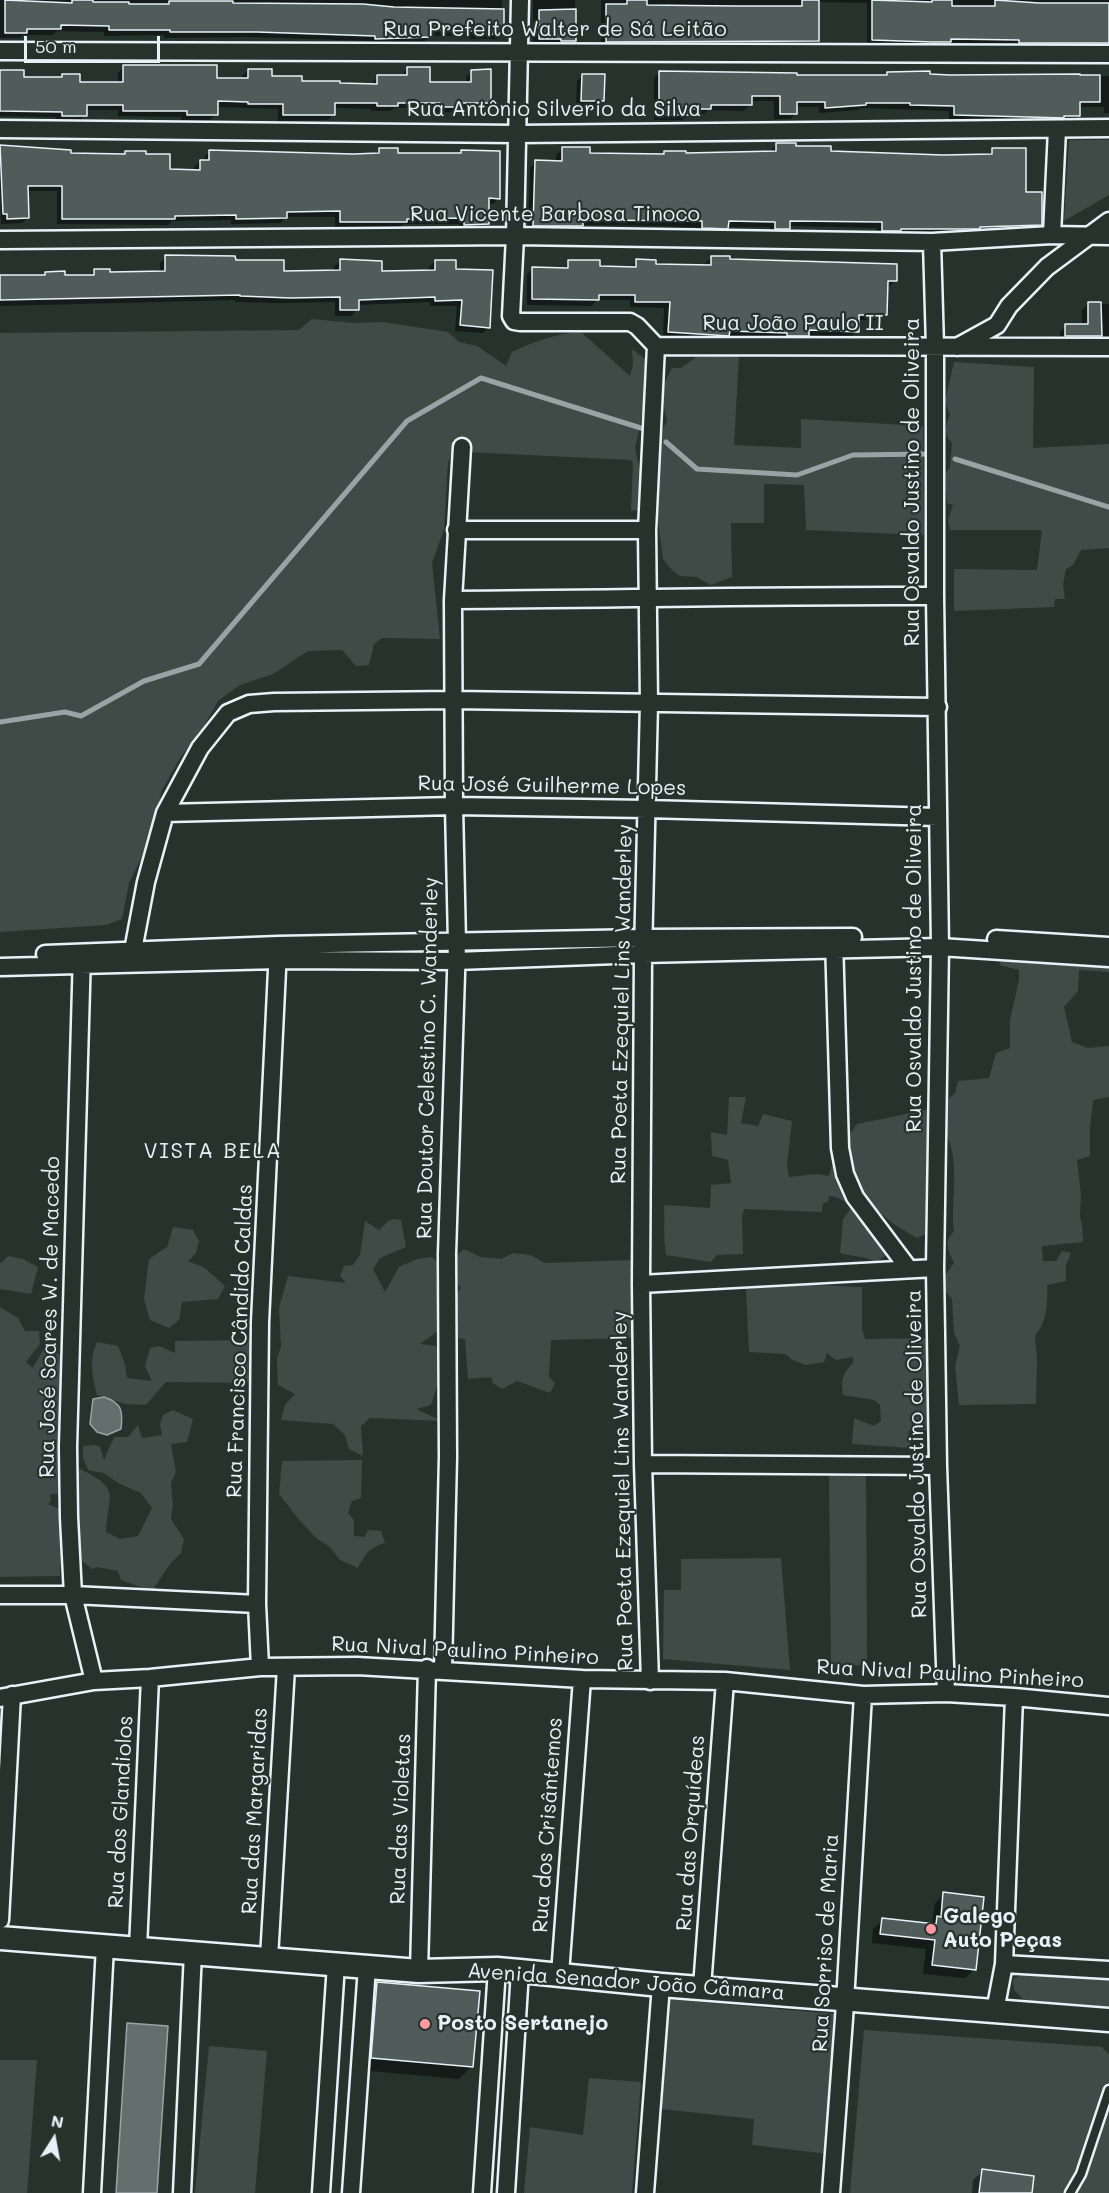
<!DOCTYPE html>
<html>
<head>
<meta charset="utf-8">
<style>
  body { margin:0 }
  #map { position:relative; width:1109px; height:2193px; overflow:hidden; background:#26332d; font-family:Mali,sans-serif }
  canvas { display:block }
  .north { position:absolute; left:24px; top:2109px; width:60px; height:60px; -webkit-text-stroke:4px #26332d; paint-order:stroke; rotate:11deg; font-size:16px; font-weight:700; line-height:24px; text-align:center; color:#e8f1f8 }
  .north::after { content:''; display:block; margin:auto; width:21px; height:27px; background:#e8f1f8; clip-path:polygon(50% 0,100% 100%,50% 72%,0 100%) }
  .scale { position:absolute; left:24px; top:36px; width:136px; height:27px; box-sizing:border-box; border:3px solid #e8f1f8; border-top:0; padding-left:8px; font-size:18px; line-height:21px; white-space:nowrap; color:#e8f1f8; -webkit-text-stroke:4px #26332d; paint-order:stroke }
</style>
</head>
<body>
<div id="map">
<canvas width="1109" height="2193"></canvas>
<div class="north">N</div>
<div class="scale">50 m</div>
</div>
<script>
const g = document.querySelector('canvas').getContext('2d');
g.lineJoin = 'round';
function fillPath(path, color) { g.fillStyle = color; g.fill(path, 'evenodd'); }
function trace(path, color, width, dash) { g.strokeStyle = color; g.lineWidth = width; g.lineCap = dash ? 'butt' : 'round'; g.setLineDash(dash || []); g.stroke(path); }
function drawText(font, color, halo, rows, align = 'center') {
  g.font = font + ' Mali,sans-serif'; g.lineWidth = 4.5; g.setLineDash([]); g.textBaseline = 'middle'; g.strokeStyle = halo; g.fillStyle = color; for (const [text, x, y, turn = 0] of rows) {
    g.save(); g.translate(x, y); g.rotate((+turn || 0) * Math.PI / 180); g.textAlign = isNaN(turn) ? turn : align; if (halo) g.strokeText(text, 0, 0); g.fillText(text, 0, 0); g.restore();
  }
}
fillPath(new Path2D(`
  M1069 140H1109V195L1064 221Z
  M312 319 353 323 383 322 448 332 459 342 477 346 506 366 512 352C533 342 557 333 581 332L630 376 633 364 632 349 645 359 649 366 648 390 635 448 642 481 638 510 631 511 633 464 631 460 467 452 452 454 448 462 444 529 432 563 440 639 382 638 374 644 369 665 356 666 342 650 308 651 273 674 240 685 218 701 204 726 180 758 162 790 149 842 129 883 122 919 106 925 0 932V333L299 330Z
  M739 356 734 445 801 448V419L923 426 924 535 806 530 804 485 764 484V523H731L732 577 711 585 696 577 680 576 672 570 663 559 655 497 658 458 663 429 667 421 662 399 663 385 672 368H681L696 357Z
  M954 362 1034 367 1033 448 1109 444V548L1081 550 1073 565 1066 569 1063 585 1065 599H1055L1054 607 954 611V569L1037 570 1042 530H950L948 520 953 505 947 503 945 474 950 467 952 443C943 434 945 425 950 415L945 401Z
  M1109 952V972L1079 970 1078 991 1064 1007 1072 1042 1088 1048 1109 1046V1097L1093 1100 1090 1129V1156L1077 1160 1081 1194 1080 1216 1082 1225 1083 1242 1042 1246 1043 1261H1056L1062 1251 1071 1253 1066 1265V1281L1047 1285C1048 1304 1047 1321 1035 1336L1037 1361 1036 1404 959 1405 955 1366 960 1346 954 1333 952 1298 941 1288V1281L954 1263C948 1249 943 1243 954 1231 950 1206 962 1150 943 1132L939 1107 955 1093 958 1081 989 1078 996 1053 1010 1048V1020L1019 980V970L999 965 1004 956Z
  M729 1097H746L741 1123 758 1126 763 1114 792 1121 787 1165 789 1177 817 1174 829 1176 833 1162 848 1203 836 1197 829 1196 828 1202 823 1203 822 1212 744 1209 742 1217 743 1254 717 1255 711 1262 666 1255C663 1239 665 1222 664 1205L710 1208 711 1185 731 1183 728 1160 712 1156 711 1132 727 1135Z
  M931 1103 926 1234 917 1238 895 1225 874 1208 866 1197 848 1155 846 1139 857 1124 926 1110Z
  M853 1206 876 1240 886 1243 887 1255 875 1262C863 1255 853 1257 840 1253L843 1219Z
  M393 1219 401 1220 406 1247 380 1258 373 1269 385 1292 399 1267 417 1259 432 1257 439 1263 443 1322 438 1331 420 1344 436 1346C447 1363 437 1387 431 1405L416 1409 442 1421 370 1418 361 1426 363 1456 349 1449 345 1435 333 1424 281 1420 285 1405 295 1394 278 1385 277 1358 281 1347 279 1308 288 1276 346 1283 340 1276 344 1266 353 1265 360 1255 365 1221 379 1230 388 1221Z
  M173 1227 193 1230 199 1241 196 1253 188 1261 205 1268 225 1286 218 1299 182 1302 179 1320 169 1328 150 1320 144 1299 149 1259 167 1247Z
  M464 1249 480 1257 501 1259 513 1253 530 1255 545 1263 633 1260 632 1338 551 1340 549 1377 555 1383 550 1393 517 1381 502 1389 493 1383 491 1377 468 1379 465 1339 458 1338 451 1300 461 1288 451 1276 457 1255Z
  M8 1256 23 1259 38 1267 31 1294 0 1289V1263H2Z
  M794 1281 817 1285 862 1287V1328L865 1339 930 1338 931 1430 908 1431 911 1448 852 1444 854 1418 874 1426 881 1421 880 1405 874 1400 843 1395C841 1381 842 1373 853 1363V1357L836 1360 827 1353 824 1362 806 1365 792 1360 786 1354 749 1352 746 1289 784 1285Z
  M0 1307 18 1318 25 1331H39L40 1344 26 1362 33 1368 43 1350H55L65 1361 58 1494H50L51 1501 48 1504 62 1510 60 1576 0 1577Z
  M252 1340 254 1383 166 1382 146 1405 126 1404 97 1395C92 1378 89 1358 97 1342L118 1346 125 1364 127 1378 152 1381 145 1366 150 1348 159 1346 175 1353V1341Z
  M173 1410 193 1419 187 1442 171 1444 176 1472 171 1483 173 1505 171 1519 184 1539 181 1553 170 1564 152 1591 121 1580 118 1571 97 1567 92 1569 77 1557 74 1500 79 1489 75 1477 80 1469C122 1490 108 1494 106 1532L120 1539 138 1536 152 1508 141 1493 118 1483 104 1473 88 1470 83 1458V1446L95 1445 100 1447 104 1460 114 1437H128L138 1425 142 1438 162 1435 160 1424 163 1415Z
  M362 1460 361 1498 352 1501 348 1513 354 1520V1536L365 1537 368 1530 381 1531 385 1543C370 1547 365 1554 358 1568L340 1560 330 1547 316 1538 301 1522 279 1494 282 1461Z
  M829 1475H866L867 1665 831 1666Z
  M781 1558 790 1670 663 1659 664 1590H681V1559Z
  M1021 1975 1109 1979V2009L1025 2001 1014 1990 1013 1979Z
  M666 1999 835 2014 838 2026 828 2154 752 2145 754 2119 661 2109 663 2081 661 2033Z
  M864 2030 1102 2047 1109 2054V2193H850Z
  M209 2046 267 2051 255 2193H195Z
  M0 2060H37L27 2193H0Z
  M589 2078 641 2082 632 2193H524L530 2127 583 2135Z`), '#3e4b47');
const water = new Path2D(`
  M104 1397C122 1403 123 1411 121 1429L107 1435 97 1432 90 1424 93 1399Z
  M127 2023 168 2026 157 2193H116Z`);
fillPath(water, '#636f6d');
trace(water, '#98a3a5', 1.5);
fillPath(new Path2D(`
  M0 0H502L503 33 497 39H470V36H431L424 42 369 45V41L250 37 164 38V35L104 36V32L57 31 53 35H23L20 38H0Z
  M533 0H575V41L569 47 533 44Z
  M601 0H1109V48L947 45 944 47H926L867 45V3L818 2V41L812 47 601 48Z
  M124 67 215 79H242V76L248 70 270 78 301 82 371 85 377 77H401L407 68 428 84H466V77L472 71 489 103 483 109H454L451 112 434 113V108H394L390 111H371V109L334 108V114L328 120 278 121V109L216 107V114L210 120H181V117L118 116V110H85V115L79 121 56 122V117L0 116V71L23 79H59L62 76 78 83 118 84V73Z
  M660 72 844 77 928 73V75L1109 76V113H1104V107H1079V115L1073 121 1047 123 949 121V111L861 108 858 110 819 113V107H796V113L790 119H774V101H750V105L744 111 708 110 704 114H689L682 120H654V78Z
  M583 75 603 101 597 107 576 106 577 81Z
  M776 145 830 153 987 156 993 150 1025 193 1040 224 1034 231 877 236V228L789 226 783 235H770V227H727L721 234 696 233V227L613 225H582L575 232 528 231 530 168 536 162H556V155L562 149 588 154 662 155 665 152 684 154 770 152Z
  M0 147 69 151V155H122L126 152 144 156 168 171H194V167L200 161H204V157L210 151 353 155 375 154 380 150 397 155H458L461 152 499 198 493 204H487V223L481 229 459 230V224H403L400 227H335V217H286L280 223 231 224V220L172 221 168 225 57 224V191H27L28 217 22 223 1 224Z
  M166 257 234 261 282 272H334V267L340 261 381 272H429V267L435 261 455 270 489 327 483 333 455 331 457 306H430V302L357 305V310L351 316H335V302L284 303 235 302V300L0 306V277L43 276 46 273 63 276H89L95 270 109 273H160V263Z
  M712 257 896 280 890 286H886V314L880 320H857V331L851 337 807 335 801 341H782V338L726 336 722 341 663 338 664 308 630 307V300H597L592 306 527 305V275L533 268 563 269 569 262 598 267 630 268 637 261 654 266 705 267V263Z
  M1088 304H1109V338L1097 339 1094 342H1060V332L1066 326H1082V310Z
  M944 1894 975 1969 965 1978 923 1974 926 1949 872 1943 873 1929 883 1920 930 1925 932 1923 935 1903Z
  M378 1983 472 2066 459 2079 359 2070 365 1996Z
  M983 2171 1031 2193H972L973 2180Z`), '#0007');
trace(new Path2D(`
  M666 442 697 469 797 475 853 455 928 454
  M955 459 1109 507
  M0 722 65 712 81 716 144 681 199 664 407 421 481 378 644 429`), '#98a3a5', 5);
const building = new Path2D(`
  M5 0 72 3V0H93V2H129V4H169V1H233V3L363 4 394 7 504 9V34H476L475 31 431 30V37L375 39V36L257 32H170V30H109V26L61 25V29H27V33H5Z
  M627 0H647V5L736 6H802V0H819V41L606 42V4H627Z
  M872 0 932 2V0H952V6H995V0L1039 3H1109V43H1019V40L951 39V42H932L872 40Z
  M576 9V41H561V39H539V10Z
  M123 65H217V78H248V69H272V76H302V81H340V83L377 84V75H407V67H430V82H471V70L491 69V103H458V107H440V103H398V106H377V103H335V115H283V104H248V102L218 101V115H187V111H123V105H87V116H62V112L0 111V70H24V77H62V74H80V82H123Z
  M659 71 797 73V75H887V72L930 71V74L950 75 1080 74V75H1100V102H1080V116H1064V118L954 115V106L910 105V103H866V105L825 108V102H797V114H780V96H752V105H711V109H690V115H659Z
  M582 74H605L604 101H581Z
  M776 143H796V146H831V151L943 155 992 154V148H1026V192H1042V225L980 227V229H901V231H882V222L790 221V229H775V222L729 221 728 229 702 228V221L583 220V226H533L535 160 562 161V147H590V153L664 154V151H686V153L776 151Z
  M0 145 71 150V153L125 154V151H146V154H170V169L200 170V160H209V150L353 154 379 153V148H398V153H461V150L500 151V199L489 198V224L464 225V218L407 219V222H340V211L287 212V218L236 219V215L175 216V219H62V186H28L29 218 7 219V214H3Z
  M165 255 235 256 236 260H284V271L340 270V259L382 261V271L435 270V260H456V269L493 270 490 328 460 325 462 300 435 301V297L359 300V310H340V297L290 298 240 296V295L0 300V275H45V272L65 271V275H94V269H110V272L165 271Z
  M711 256H730V259L897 264V281H888L887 315H859V332L809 330V336H787V333L730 331 729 336 668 332 670 302H635V295H599V300L532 299V267L568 268V260H600V266L636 267V259L656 260V264L711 265Z
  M1088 302H1101L1102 336H1065V324H1088Z
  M943 1892 984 1897 976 1970 932 1965 935 1940 880 1934 882 1918 936 1924 937 1916 941 1917Z
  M377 1982 480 1991 473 2067 371 2058Z
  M982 2169 1034 2176 1032 2193H979Z`);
fillPath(building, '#505c59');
trace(building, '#e8f1f8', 1.5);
const lane = new Path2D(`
  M1070 2193 1081 2174 1109 2090`);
const street = new Path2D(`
  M520 0 515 236 511 316 514 321 520 322H630L637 326 656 346 647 530 649 703 643 954 641 1284 643 1464 650 1681
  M0 51 1109 54
  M0 129 517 134 1109 128
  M1052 235 1057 129
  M0 240 515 236 932 242 1052 235 1109 236
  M932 242 935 347V596L940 947 935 1268 938 1466 946 1693
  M656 346 1109 347
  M957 347 997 325 1009 306 1047 267 1109 221
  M456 530H647
  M453 600C614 599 774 595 935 596
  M165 813 454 806 647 809 938 817
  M834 939 840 1148 845 1174 855 1197 909 1269
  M996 939 1109 946
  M82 953 68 1447 69 1517 73 1595 94 1681
  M45 954 278 945 644 938 853 937
  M131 961 146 882 165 813 200 748 228 713 249 704 274 702 453 700 938 707
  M0 967 278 960 456 961 643 954 940 947 1109 958
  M641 1284 935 1268
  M643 1464 938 1466
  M0 1595H73L257 1604
  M260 1667 257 1604 260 1322 278 949
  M443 1670 448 1457 447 1254 457 943 454 806 453 600 462 447
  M0 1698 94 1681 150 1678 260 1667 357 1666 582 1679 725 1681 863 1695 946 1693 1014 1697 1109 1706
  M0 1920 12 1695
  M138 1948 150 1678
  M269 1958 286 1667
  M1004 1964 1109 1970
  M419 1971 427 1668
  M560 1974 582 1679
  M702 1987 725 1681
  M995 2011 1004 1964 1014 1697
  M92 2193 105 1946
  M182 2193 193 1952
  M321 2193 336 1964
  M351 2193 367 1967
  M482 2193 497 1969
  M506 2193 520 1971
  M645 2193 661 1985
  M831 2193 844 2019 863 1695`);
const secondary = new Path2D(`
  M0 1938 419 1971 497 1969 520 1971 661 1985 1109 2020`);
trace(lane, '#e8f1f8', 13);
trace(street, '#e8f1f8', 21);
trace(secondary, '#e8f1f8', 27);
trace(lane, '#26332d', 8);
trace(street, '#26332d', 16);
trace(secondary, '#26332d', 22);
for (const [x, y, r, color] of [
  [931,1929,6,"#ff9aa2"],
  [425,2024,6,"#ff9aa2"]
]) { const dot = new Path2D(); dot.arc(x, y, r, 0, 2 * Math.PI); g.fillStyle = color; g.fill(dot); trace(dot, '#26332d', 2); }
drawText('21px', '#e8f1f8', '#26332d', [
  ["Rua Prefeito Walter de Sá Leitão",555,30],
  ["Rua Antônio Silverio da Silva",554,110],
  ["Rua Vicente Barbosa Tinoco",555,215],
  ["Rua João Paulo II",793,324],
  ["Rua Osvaldo Justino de Oliveira",913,482,-90],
  ["Rua José Guilherme Lopes",552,786,1],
  ["Rua Osvaldo Justino de Oliveira",915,968,-90],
  ["Rua Poeta Ezequiel Lins Wanderley",622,1004,-89],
  ["Rua Doutor Celestino C. Wanderley",428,1058,-89],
  ["Rua José Soares W. de Macedo",50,1317,-89],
  ["Rua Francisco Cândido Caldas",240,1341,-88],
  ["Rua Osvaldo Justino de Oliveira",917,1454,-91],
  ["Rua Poeta Ezequiel Lins Wanderley",623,1491,-91],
  ["Rua Nival Paulino Pinheiro",465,1651,3],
  ["Rua Nival Paulino Pinheiro",950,1674,3],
  ["Rua das Margaridas",255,1811,-87],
  ["Rua dos Glandiolos",121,1812,-87],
  ["Rua das Violetas",401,1819,-88],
  ["Rua dos Crisântemos",548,1825,-86],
  ["Rua das Orquídeas",691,1833,-86],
  ["Rua Sorriso de Maria",826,1943,-87],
  ["Avenida Senador João Câmara",626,1982,4]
]);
drawText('bold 21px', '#e8f1f8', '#26332d', [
  ["Galego",943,1917],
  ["Auto Peças",943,1941],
  ["Posto Sertanejo",437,2024]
], 'left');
g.letterSpacing = '1.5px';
drawText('22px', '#e8f1f8', '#26332d', [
  ["VISTA BELA",213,1151]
]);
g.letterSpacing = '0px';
</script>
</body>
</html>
